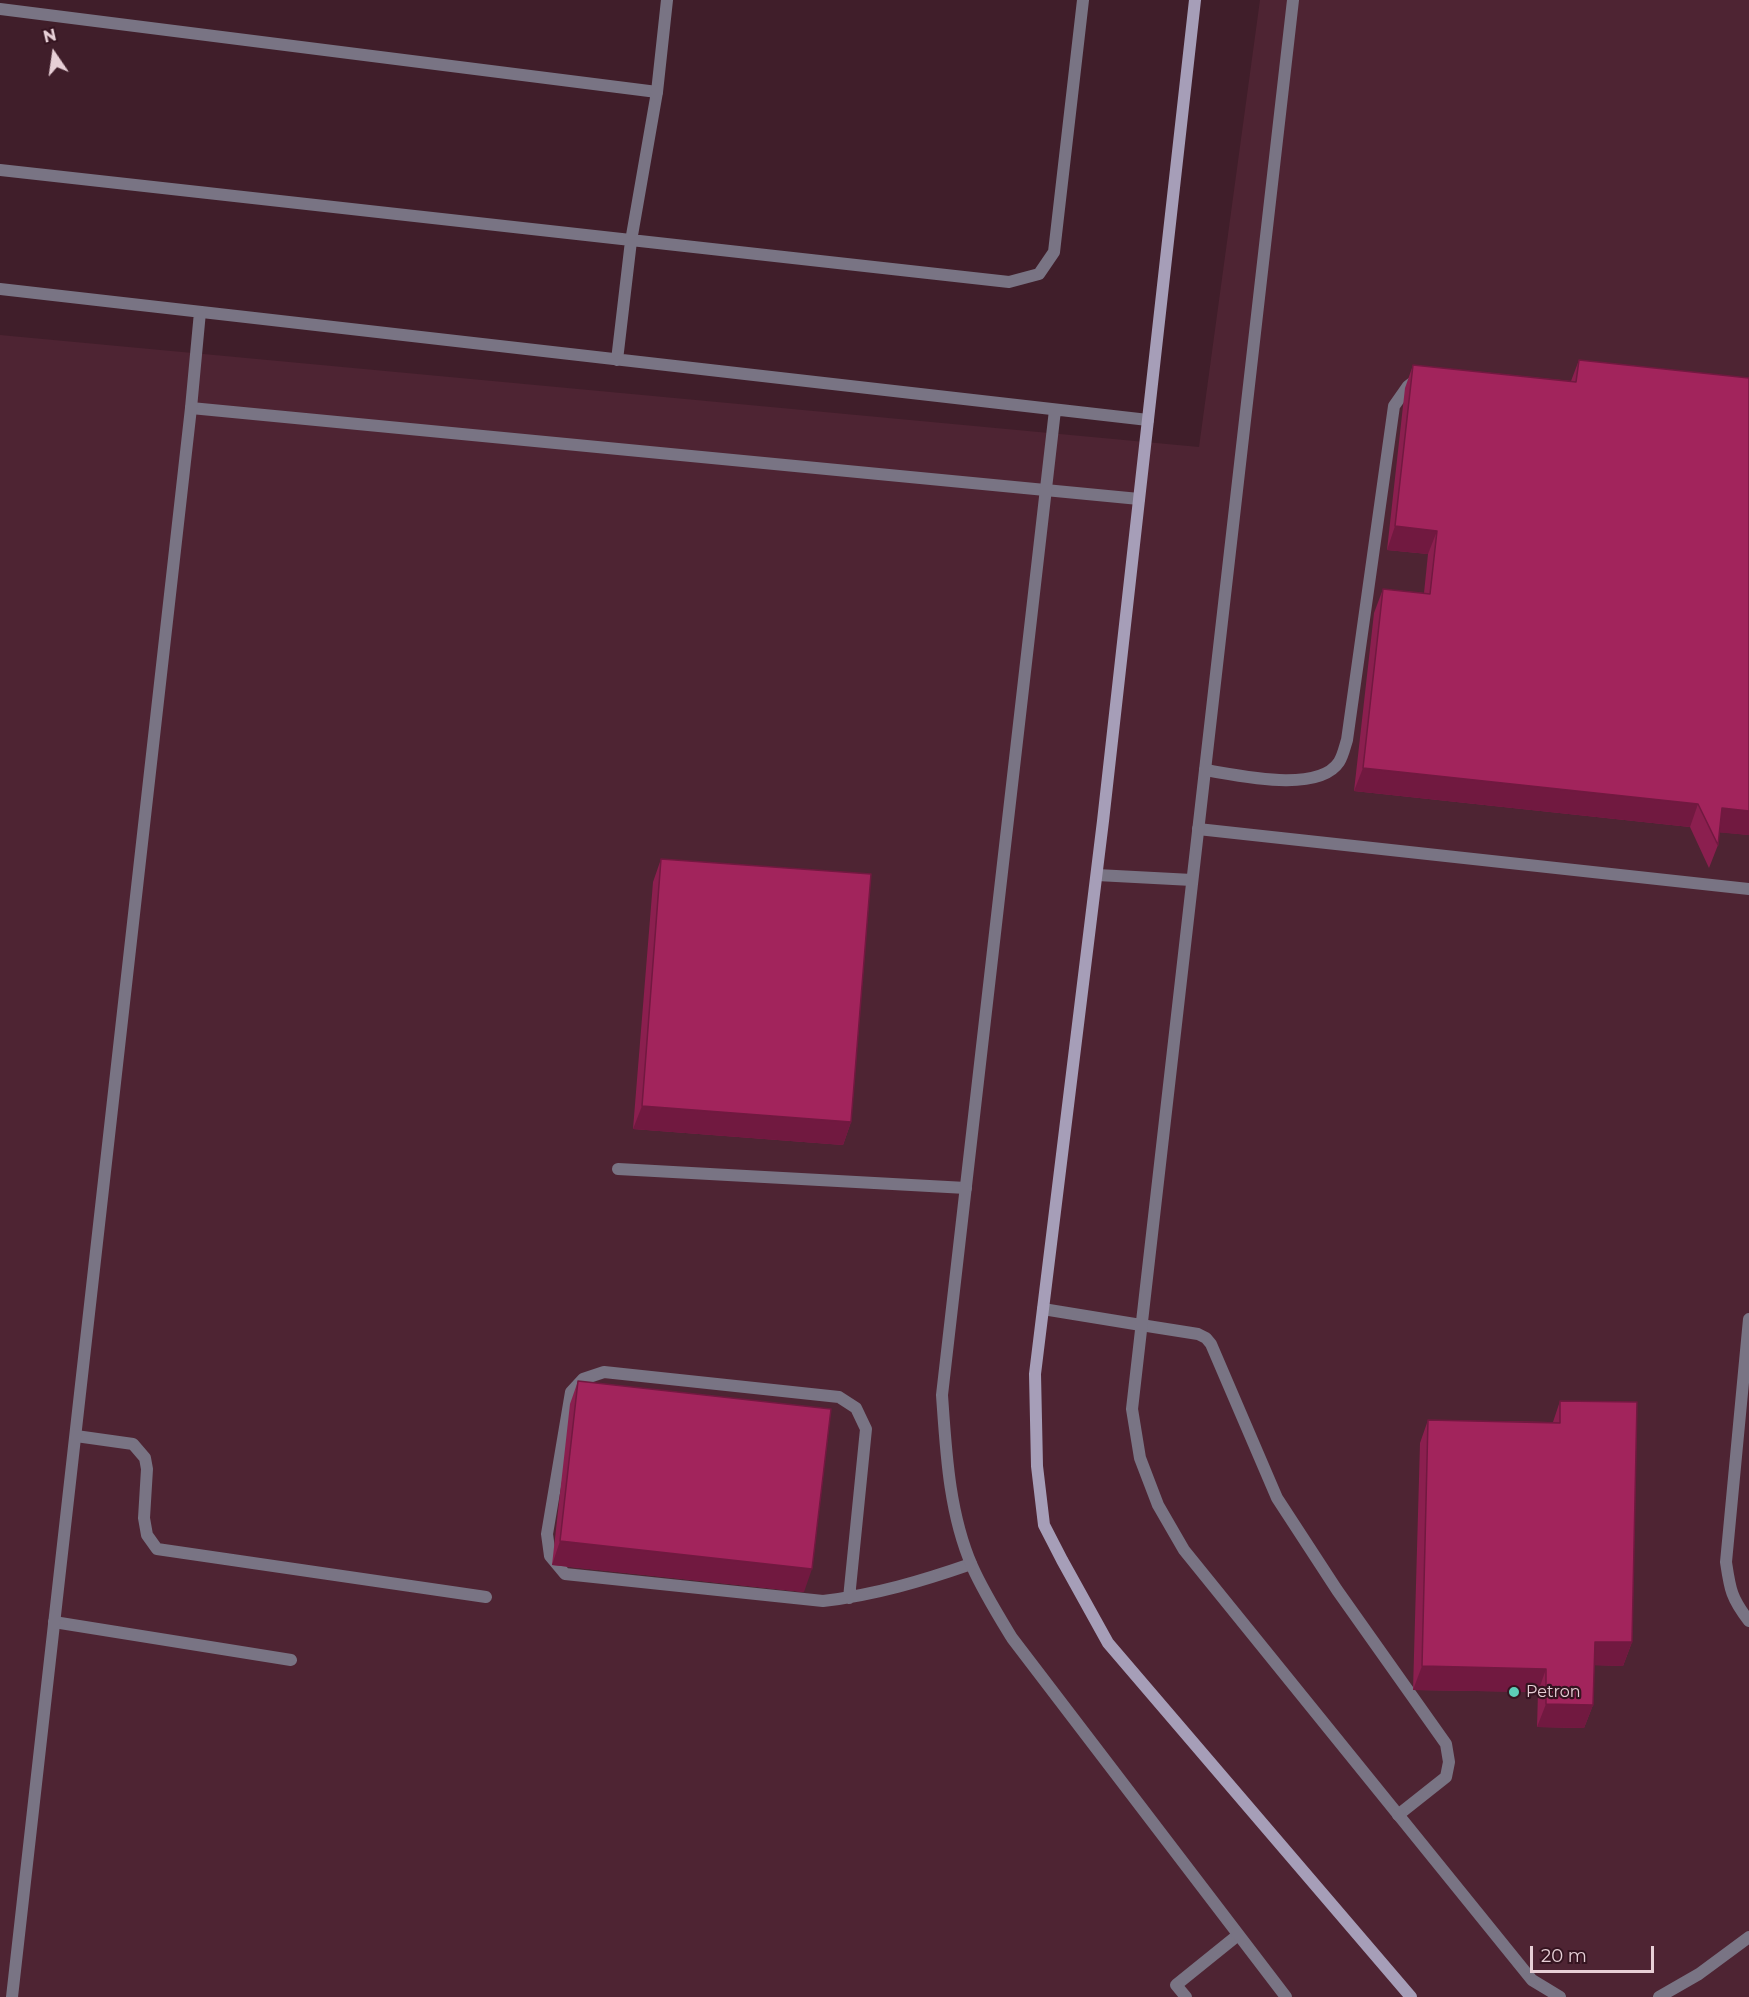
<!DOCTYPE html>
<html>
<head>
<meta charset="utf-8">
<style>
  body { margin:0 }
  #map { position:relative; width:1749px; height:1997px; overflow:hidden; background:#401e2a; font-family:Montserrat,sans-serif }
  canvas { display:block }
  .north { position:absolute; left:24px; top:24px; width:60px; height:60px; -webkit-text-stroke:4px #351420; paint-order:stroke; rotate:347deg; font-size:16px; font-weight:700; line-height:24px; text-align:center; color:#e7cfd6 }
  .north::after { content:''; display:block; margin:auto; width:21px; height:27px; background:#e7cfd6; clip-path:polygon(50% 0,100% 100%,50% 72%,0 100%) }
  .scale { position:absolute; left:1530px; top:1946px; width:124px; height:27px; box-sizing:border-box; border:3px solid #e7cfd6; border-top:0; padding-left:8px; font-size:18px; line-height:21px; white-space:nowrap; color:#e7cfd6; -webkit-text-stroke:4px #351420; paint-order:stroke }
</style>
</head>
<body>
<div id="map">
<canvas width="1749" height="1997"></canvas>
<div class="north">N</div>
<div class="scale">20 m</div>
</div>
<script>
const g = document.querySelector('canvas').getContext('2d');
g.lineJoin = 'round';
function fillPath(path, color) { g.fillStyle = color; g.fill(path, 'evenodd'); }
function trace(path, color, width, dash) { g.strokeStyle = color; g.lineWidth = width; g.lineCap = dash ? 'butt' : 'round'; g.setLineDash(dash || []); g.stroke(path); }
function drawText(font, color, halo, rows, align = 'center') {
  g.font = font + ' Montserrat,sans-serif'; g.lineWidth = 4.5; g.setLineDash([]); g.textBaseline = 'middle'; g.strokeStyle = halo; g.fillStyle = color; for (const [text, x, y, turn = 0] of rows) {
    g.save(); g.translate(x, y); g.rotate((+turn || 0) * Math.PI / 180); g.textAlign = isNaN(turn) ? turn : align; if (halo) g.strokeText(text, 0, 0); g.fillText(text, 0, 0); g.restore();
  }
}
fillPath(new Path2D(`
  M1260 0H1749V1997H0V335L1199 447Z`), '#4e2433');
trace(new Path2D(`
  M0 9 657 92
  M191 408 1139 499
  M1205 770C1237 775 1318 794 1339 762 1343 756 1345 746 1347 740L1394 406 1408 386 1416 380
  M1198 829 1749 889
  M618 1169 966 1188
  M1749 1319 1726 1562C1730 1589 1731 1598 1749 1621
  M1141 1325 1198 1334 1206 1338 1211 1344 1277 1498 1337 1590 1446 1744 1449 1762 1446 1777 1398 1815
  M76 1436 133 1444 145 1458 147 1469 144 1518 147 1535 157 1549 486 1597
  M849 1598 866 1429 856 1408 839 1397 604 1372 583 1379 571 1392 547 1534 550 1556 565 1574 823 1601C875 1595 922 1581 971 1564
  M54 1622 291 1660
  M1186 1997 1176 1985 1238 1935`), '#797484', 12);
trace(new Path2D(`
  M1293 0 1132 1409 1140 1458 1158 1505 1184 1550 1532 1980 1560 1997
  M0 170 1009 282 1039 274 1054 252 1083 0
  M0 289 1148 420
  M617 360 631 241 657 92 667 0
  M1055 410 942 1395C946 1452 949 1513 972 1566 983 1591 998 1615 1012 1638L1286 1997
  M1097 875 1192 880
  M1043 1309 1141 1325
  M12 1997 191 408 200 312
  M1659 1997 1699 1974 1749 1937`), '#797484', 12);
trace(new Path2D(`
  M1195 0 1103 821 1035 1374 1037 1466 1044 1525 1062 1560 1108 1643 1411 1997`), '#a69eb8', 12);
fillPath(new Path2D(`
  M1579 360 1749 378V835L1719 832 1718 845 1709 868 1690 827 1354 791 1374 613 1383 589 1424 593 1428 554 1387 550 1405 388 1413 365 1571 381Z
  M661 859 851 1122 843 1145 633 1129 653 882Z
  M578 1381 804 1592 552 1565 570 1404Z
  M1560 1401 1632 1642 1623 1666 1594 1665 1593 1705 1584 1728 1537 1727 1538 1692 1413 1690 1420 1443 1428 1420 1553 1422Z`), '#8b1f4f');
fillPath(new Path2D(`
  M1395 526 1437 531 1428 554 1387 550Z
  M1363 768 1698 804 1690 827 1354 791Z
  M1722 808 1749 811V835L1714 832Z
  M642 1106 851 1122 843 1145 633 1129Z
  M560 1541 812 1569 804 1592 552 1565Z
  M1595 1642H1632L1623 1666 1586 1665Z
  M1422 1666 1546 1669 1538 1692 1413 1690Z
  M1546 1704 1593 1705 1584 1728 1537 1727Z`), '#711940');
const building = new Path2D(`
  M1579 360 1749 378V811L1722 808 1718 845 1698 804 1363 768 1383 589 1430 594 1437 531 1395 526 1413 365 1576 382Z
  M661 859 871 874 851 1122 642 1106Z
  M578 1381 831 1409 812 1569 560 1541Z
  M1560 1401 1637 1402 1632 1642H1595L1593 1705 1546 1704V1669L1422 1666 1428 1420 1560 1423Z`);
fillPath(building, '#a2245c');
trace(building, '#711940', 1.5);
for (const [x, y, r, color] of [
  [1514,1692,6,"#5dceb8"]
]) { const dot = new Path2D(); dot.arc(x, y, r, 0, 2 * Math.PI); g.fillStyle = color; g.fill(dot); trace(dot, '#351420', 2); }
drawText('16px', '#e7cfd6', '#351420', [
  ["Petron",1526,1692]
], 'left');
</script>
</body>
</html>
